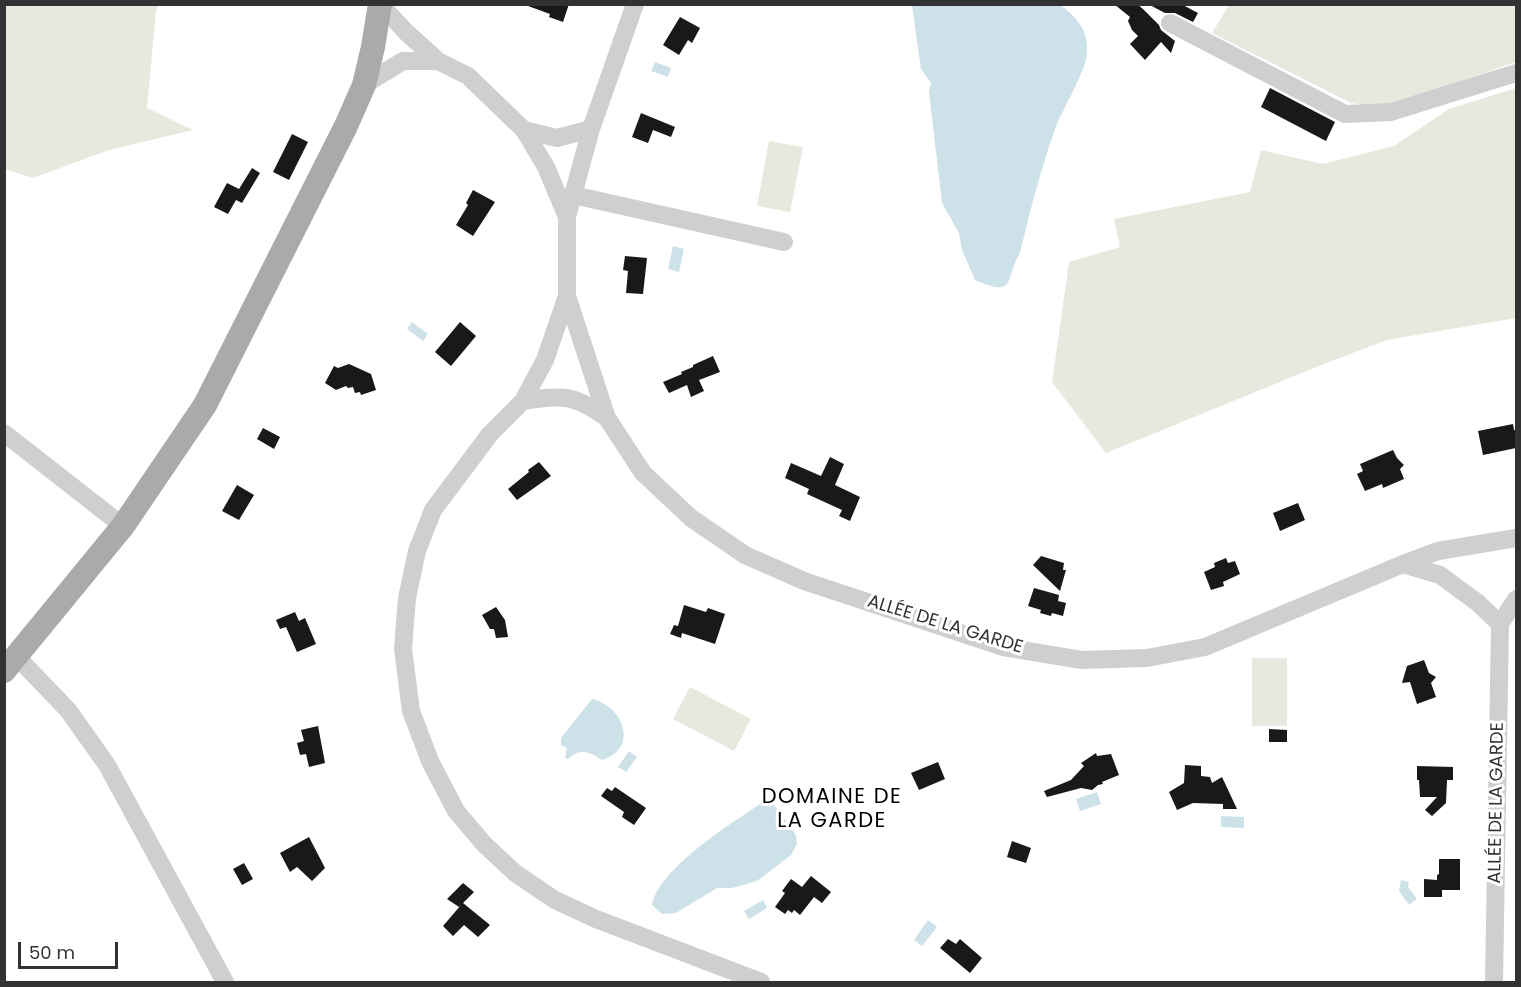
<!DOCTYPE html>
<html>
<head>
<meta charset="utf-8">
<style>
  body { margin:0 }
  #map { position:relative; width:1521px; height:987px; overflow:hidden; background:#fff; font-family:Poppins,sans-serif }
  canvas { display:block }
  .frame { position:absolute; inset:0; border:6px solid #323232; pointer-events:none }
  .scale { position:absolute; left:18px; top:942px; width:100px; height:27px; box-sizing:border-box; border:3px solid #323232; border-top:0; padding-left:8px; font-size:18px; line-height:21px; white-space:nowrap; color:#323232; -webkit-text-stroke:4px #fff; paint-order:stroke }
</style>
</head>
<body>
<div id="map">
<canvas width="1521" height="987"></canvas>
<div class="frame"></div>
<div class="scale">50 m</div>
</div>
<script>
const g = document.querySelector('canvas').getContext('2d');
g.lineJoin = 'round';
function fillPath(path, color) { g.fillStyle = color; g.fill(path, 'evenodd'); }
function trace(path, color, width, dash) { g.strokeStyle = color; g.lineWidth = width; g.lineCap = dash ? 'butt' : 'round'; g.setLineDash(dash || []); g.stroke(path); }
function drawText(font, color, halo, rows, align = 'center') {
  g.font = font + ' Poppins,sans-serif'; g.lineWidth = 6; g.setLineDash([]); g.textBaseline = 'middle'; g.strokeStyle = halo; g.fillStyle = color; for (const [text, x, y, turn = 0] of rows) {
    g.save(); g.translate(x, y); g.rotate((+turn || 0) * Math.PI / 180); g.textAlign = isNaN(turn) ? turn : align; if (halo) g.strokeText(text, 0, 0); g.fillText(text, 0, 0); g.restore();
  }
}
fillPath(new Path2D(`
  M5 4 158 5 156 11 147 108 193 130 109 150 33 178 5 169Z
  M1229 5H1516V62L1383 108 1351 103 1212 33Z
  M1516 88V318L1387 340 1324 364 1106 453 1052 382 1069 262 1120 247 1114 219 1250 192 1261 150 1323 164 1394 146 1449 109Z
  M769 141 803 147 790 212 757 206Z
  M1252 658H1287V726H1252Z
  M690 687 751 719 734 751 673 719Z`), '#e6eade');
fillPath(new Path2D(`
  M912 5H1060C1077 17 1089 31 1087 53 1086 71 1062 110 1055 129 1041 169 1030 211 1020 253 1004 278 1018 299 975 280L962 250 959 233 942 203 929 92 931 83 921 69Z
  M655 62 671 68 668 77 651 71Z
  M673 246 684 249 679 272 668 269Z
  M412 322 428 334 423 341 407 329Z
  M592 699C623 706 640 748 602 760 589 752 581 747 568 759L565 758 567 748 561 745V738Z
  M629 751 637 757 626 772 618 767Z
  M1097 792 1101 804 1080 811 1076 799Z
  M763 802H772L796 835 797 844 791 855 757 881 732 888H717L676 913 662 914 652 905C659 868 732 823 763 802Z
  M1221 816 1244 817V828L1221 827Z
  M1401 880 1409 882 1408 887 1417 899 1409 905 1399 891Z
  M763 900 767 908 749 919 744 911Z
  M928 920 937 927 922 946 914 940Z`), '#cde1e8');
fillPath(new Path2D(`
  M529 4H569L563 22 549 17 550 14 528 6Z
  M1114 4H1137L1143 9 1159 25 1161 30 1175 41 1171 53 1161 42 1145 60 1130 44 1138 36 1132 30 1128 21 1130 17Z
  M1148 4H1181L1198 13 1193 22 1175 13H1165Z
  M680 17 700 28 692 43 688 40 679 55 663 45Z
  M1270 88 1335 122 1326 141 1261 107Z
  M641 113 675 127 671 137 653 130 648 143 632 137Z
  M292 134 308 142 289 180 273 172Z
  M252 168 260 173 242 203 236 200 228 214 214 207 227 183 239 189Z
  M473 190 495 202 473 236 456 225 468 205 466 203Z
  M625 256 647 258 643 294 626 293 628 271 623 270Z
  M460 322 476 336 451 366 435 352Z
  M713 356 720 372 699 380 704 391 691 397 687 385 669 393 663 382 682 374 681 372 693 367V365Z
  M349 364 371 374 376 390 361 395 360 392 355 393 353 387 348 388 346 386 336 390 325 383 334 366 338 368Z
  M1513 424 1514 430H1516V448L1483 455 1478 431Z
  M263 428 280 437 274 449 257 439Z
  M1393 450 1397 458 1404 465 1400 469 1404 479 1383 488 1382 484 1365 491 1357 474 1363 471 1360 464Z
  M830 457 844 464 835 485 860 497 850 521 839 516 842 510 807 494 809 489 785 478 791 463 821 476Z
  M539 462 551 476 517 500 508 489 529 472 528 470Z
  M237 485 254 495 239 520 222 511Z
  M1298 503 1305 520 1280 531 1273 513Z
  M1041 556 1064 563 1063 570H1066L1060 591 1033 565Z
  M1226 558 1228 563 1235 561 1240 574 1223 582 1224 586 1211 590 1204 572 1215 567 1214 563Z
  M1034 588 1059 595 1058 601 1066 603 1063 616 1052 613 1051 616 1040 613 1041 610 1028 606Z
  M684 605 706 612 708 608 725 614 715 644 682 633 681 638 670 634 674 625 678 626Z
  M496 607 505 620 508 637 496 638 494 629H490L482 615Z
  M295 612 299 621 305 618 316 644 297 652 286 627 280 629 276 620Z
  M1424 660 1429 673 1436 677 1431 683 1436 697 1417 704 1410 682 1402 683 1407 666Z
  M318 726 325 763 309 767 306 754 300 755 297 743 304 741 301 730Z
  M1269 729 1287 730V742H1269Z
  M1096 753 1097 756 1111 754 1119 775 1102 782 1103 784 1098 785 1092 790 1081 788 1047 797 1044 791 1071 780 1084 766 1081 763Z
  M938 762 945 779 919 790 911 773Z
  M1185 765 1201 766V776L1210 777 1212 783 1222 777 1237 809H1223V804L1193 803 1177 810 1169 792 1184 783Z
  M1417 766 1453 767V780H1447L1446 803 1432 816 1425 810 1437 797H1420L1419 780H1417Z
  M615 787 646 808 634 825 622 817 624 812 601 796 607 788 612 791Z
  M309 837 325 868 312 881 297 867 290 872 280 853Z
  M1012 841 1031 848 1026 863 1007 857Z
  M1439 859H1460V890H1442V897H1424V879L1437 880V875L1439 874Z
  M244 863 253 879 242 885 233 869Z
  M811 876 831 892 822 903 814 897 800 915 794 910 792 913 788 910 785 914 775 907 785 893 782 891 791 879 802 887Z
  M463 883 474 892 463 903 490 925 478 937 464 925 453 936 443 926 461 905 459 907 447 899Z
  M948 939 956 944 960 939 982 958 970 973 940 948Z`), '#191919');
trace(new Path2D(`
  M380 4 406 32 438 61 468 76 524 130 546 167 567 217V296L607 418 643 473 691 518 745 555 804 581 1003 647 1082 660 1147 658 1205 647 1403 564 1438 551 1516 538
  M1170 23 1345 114 1391 112 1516 73
  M364 85 403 61H438
  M524 130 557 138 591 129
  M573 195 784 242
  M567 217 591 129 635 4
  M567 296 545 360 523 401C562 395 574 394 607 418
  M523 401 490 434 433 510 417 551 407 598 403 649 411 711 430 761 456 811 484 844 515 873 555 900 596 919 761 982
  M4 433 123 526
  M1403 564 1440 575 1478 603 1500 624 1516 599
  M16 656 68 710 107 765 225 982
  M1494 982 1500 624`), '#cfcfcf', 18);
trace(new Path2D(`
  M4 671 123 526 205 405 346 126 364 85 373 47 380 4`), '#aaa', 24);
drawText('18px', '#323232', '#fff', [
  ["ALLÉE DE LA GARDE",945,625,17],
  ["ALLÉE DE LA GARDE",1497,803,-89]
]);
g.letterSpacing = '1.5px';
drawText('21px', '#000', '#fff', [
  ["DOMAINE DE",832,798],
  ["LA GARDE",832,822]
]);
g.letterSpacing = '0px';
</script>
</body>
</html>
